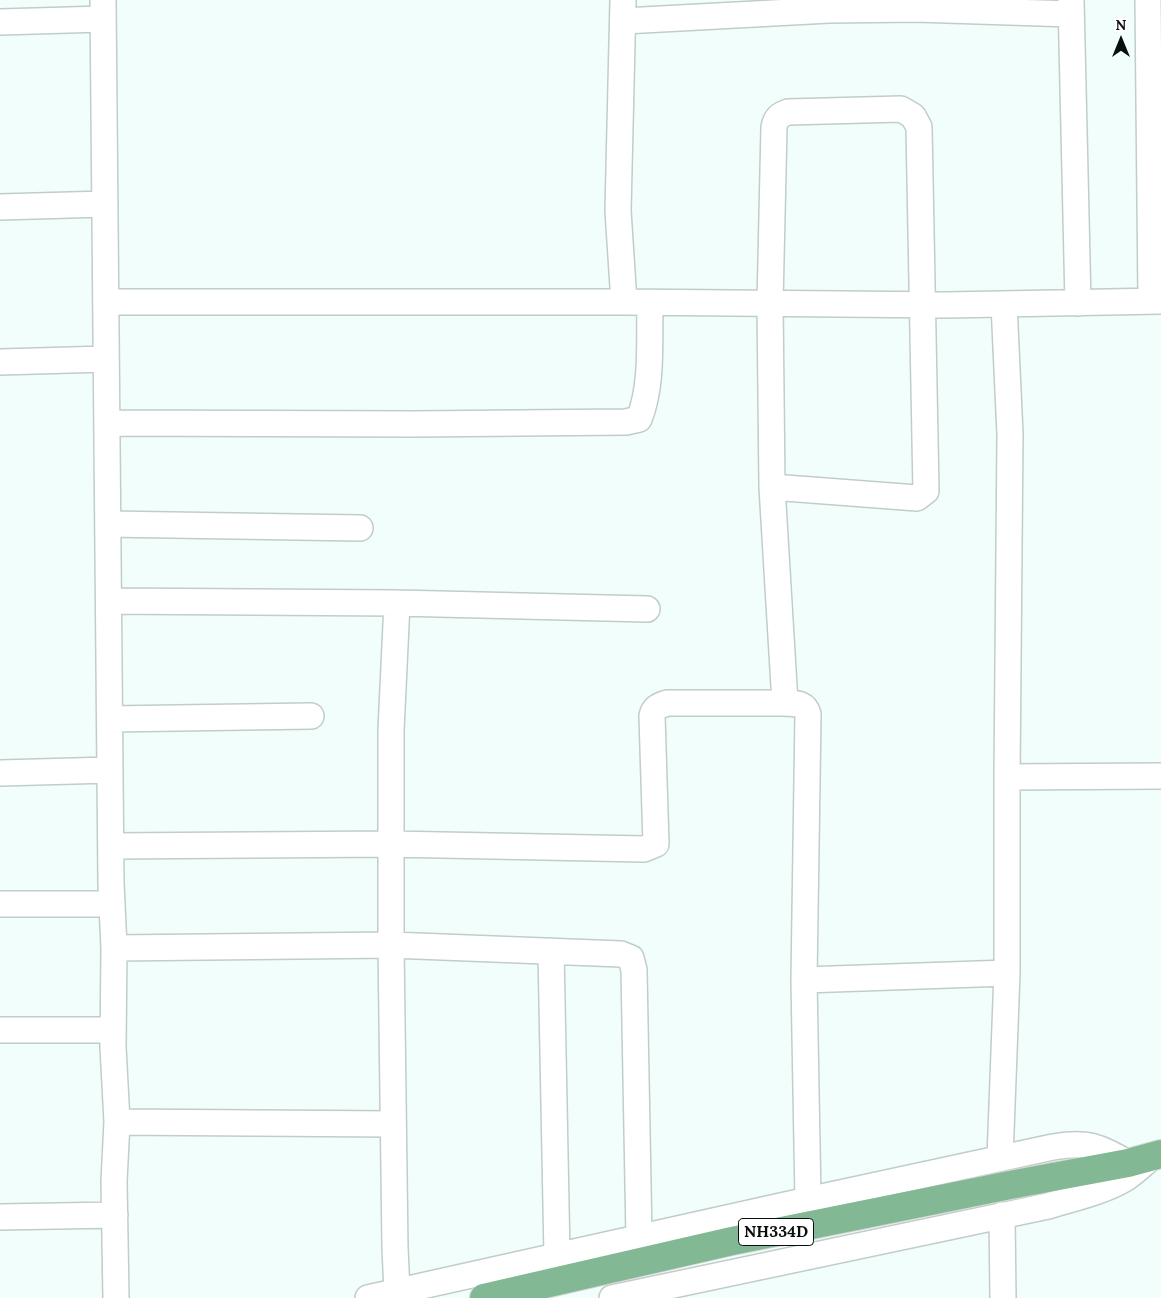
<!DOCTYPE html>
<html>
<head>
<meta charset="utf-8">
<style>
  body { margin:0 }
  #map { position:relative; width:1161px; height:1298px; overflow:hidden; background:#f1fefc; font-family:Lora,serif }
  canvas { display:block }
  .north { position:absolute; left:1096px; top:15px; width:50px; height:50px; -webkit-text-stroke:4px #fff; paint-order:stroke; rotate:0deg; font-size:14px; font-weight:700; line-height:20px; text-align:center; color:#090e0d }
  .north::after { content:''; display:block; margin:auto; width:18px; height:22px; background:#090e0d; clip-path:polygon(50% 0,100% 100%,50% 72%,0 100%) }
</style>
</head>
<body>
<div id="map">
<canvas width="1161" height="1298"></canvas>
<div class="north">N</div>
</div>
<script>
const g = document.querySelector('canvas').getContext('2d');
g.lineJoin = 'round';
function trace(path, color, width, dash) { g.strokeStyle = color; g.lineWidth = width; g.lineCap = dash ? 'butt' : 'round'; g.setLineDash(dash || []); g.stroke(path); }
function drawText(font, color, halo, rows, align = 'center') {
  g.font = font + ' Lora,serif'; g.lineWidth = 4; g.setLineDash([]); g.textBaseline = 'middle'; g.strokeStyle = halo; g.fillStyle = color; for (const [text, x, y, turn = 0] of rows) {
    g.save(); g.translate(x, y); g.rotate((+turn || 0) * Math.PI / 180); g.textAlign = isNaN(turn) ? turn : align; if (halo) g.strokeText(text, 0, 0); g.fillText(text, 0, 0); g.restore();
  }
}
const minor = new Path2D(`
  M103 0 111 883 114 948 113 1047 117 1122 114 1181 116 1298
  M623 0 618 211 624 302
  M1071 0 1078 303
  M1148 0 1151 301
  M624 21 829 10 916 9 1071 14
  M0 22 103 19
  M0 207 105 204
  M106 302H624L947 305 1161 301
  M0 362 106 359
  M107 423 414 424 626 422 639 419C653 385 649 339 650 303
  M772 487 917 498 926 491 919 127 913 116 901 109 788 112C780 115 776 117 774 127L770 303 772 487 785 703C795 704 805 702 808 714L804 980 808 1200
  M108 524 360 528
  M109 601 397 603 647 609
  M397 603 391 730V945L395 1248 397 1292
  M110 719 311 716
  M0 773 110 770
  M1007 777 1161 776
  M111 846 391 844 644 849 656 844 652 716C654 707 659 706 667 703H785
  M0 904H112
  M114 948 391 945 621 954 631 958 634 970 639 1238
  M551 951 557 1256
  M804 980 1007 973
  M0 1030H113
  M117 1122 393 1124
  M1000 1158 1007 973V777L1010 434 1004 304
  M1002 1215 1003 1298
  M0 1217 115 1215
  M368 1298 808 1200 1053 1147C1088 1141 1097 1146 1128 1163
  M612 1298 1048 1206C1074 1198 1103 1192 1126 1178 1134 1173 1141 1166 1148 1160`);
const trunk = new Path2D(`
  M484 1298 732 1241 1010 1185 1128 1163 1161 1154`);
trace(minor, '#c1cdcb', 28);
trace(trunk, '#d8d8d8', 30);
trace(minor, '#fff', 25);
trace(trunk, '#82b894', 28);
for (const [x, y, w] of [
  [776,1232,75]
]) { const box = new Path2D(); box.roundRect(x - w / 2, y - 13.5, w, 27, 4); g.fillStyle = '#fff'; g.fill(box); trace(box, '#090e0d', 1); }
drawText('bold 16px', '#090e0d', null, [
  ["NH334D",776,1232]
]);
</script>
</body>
</html>
